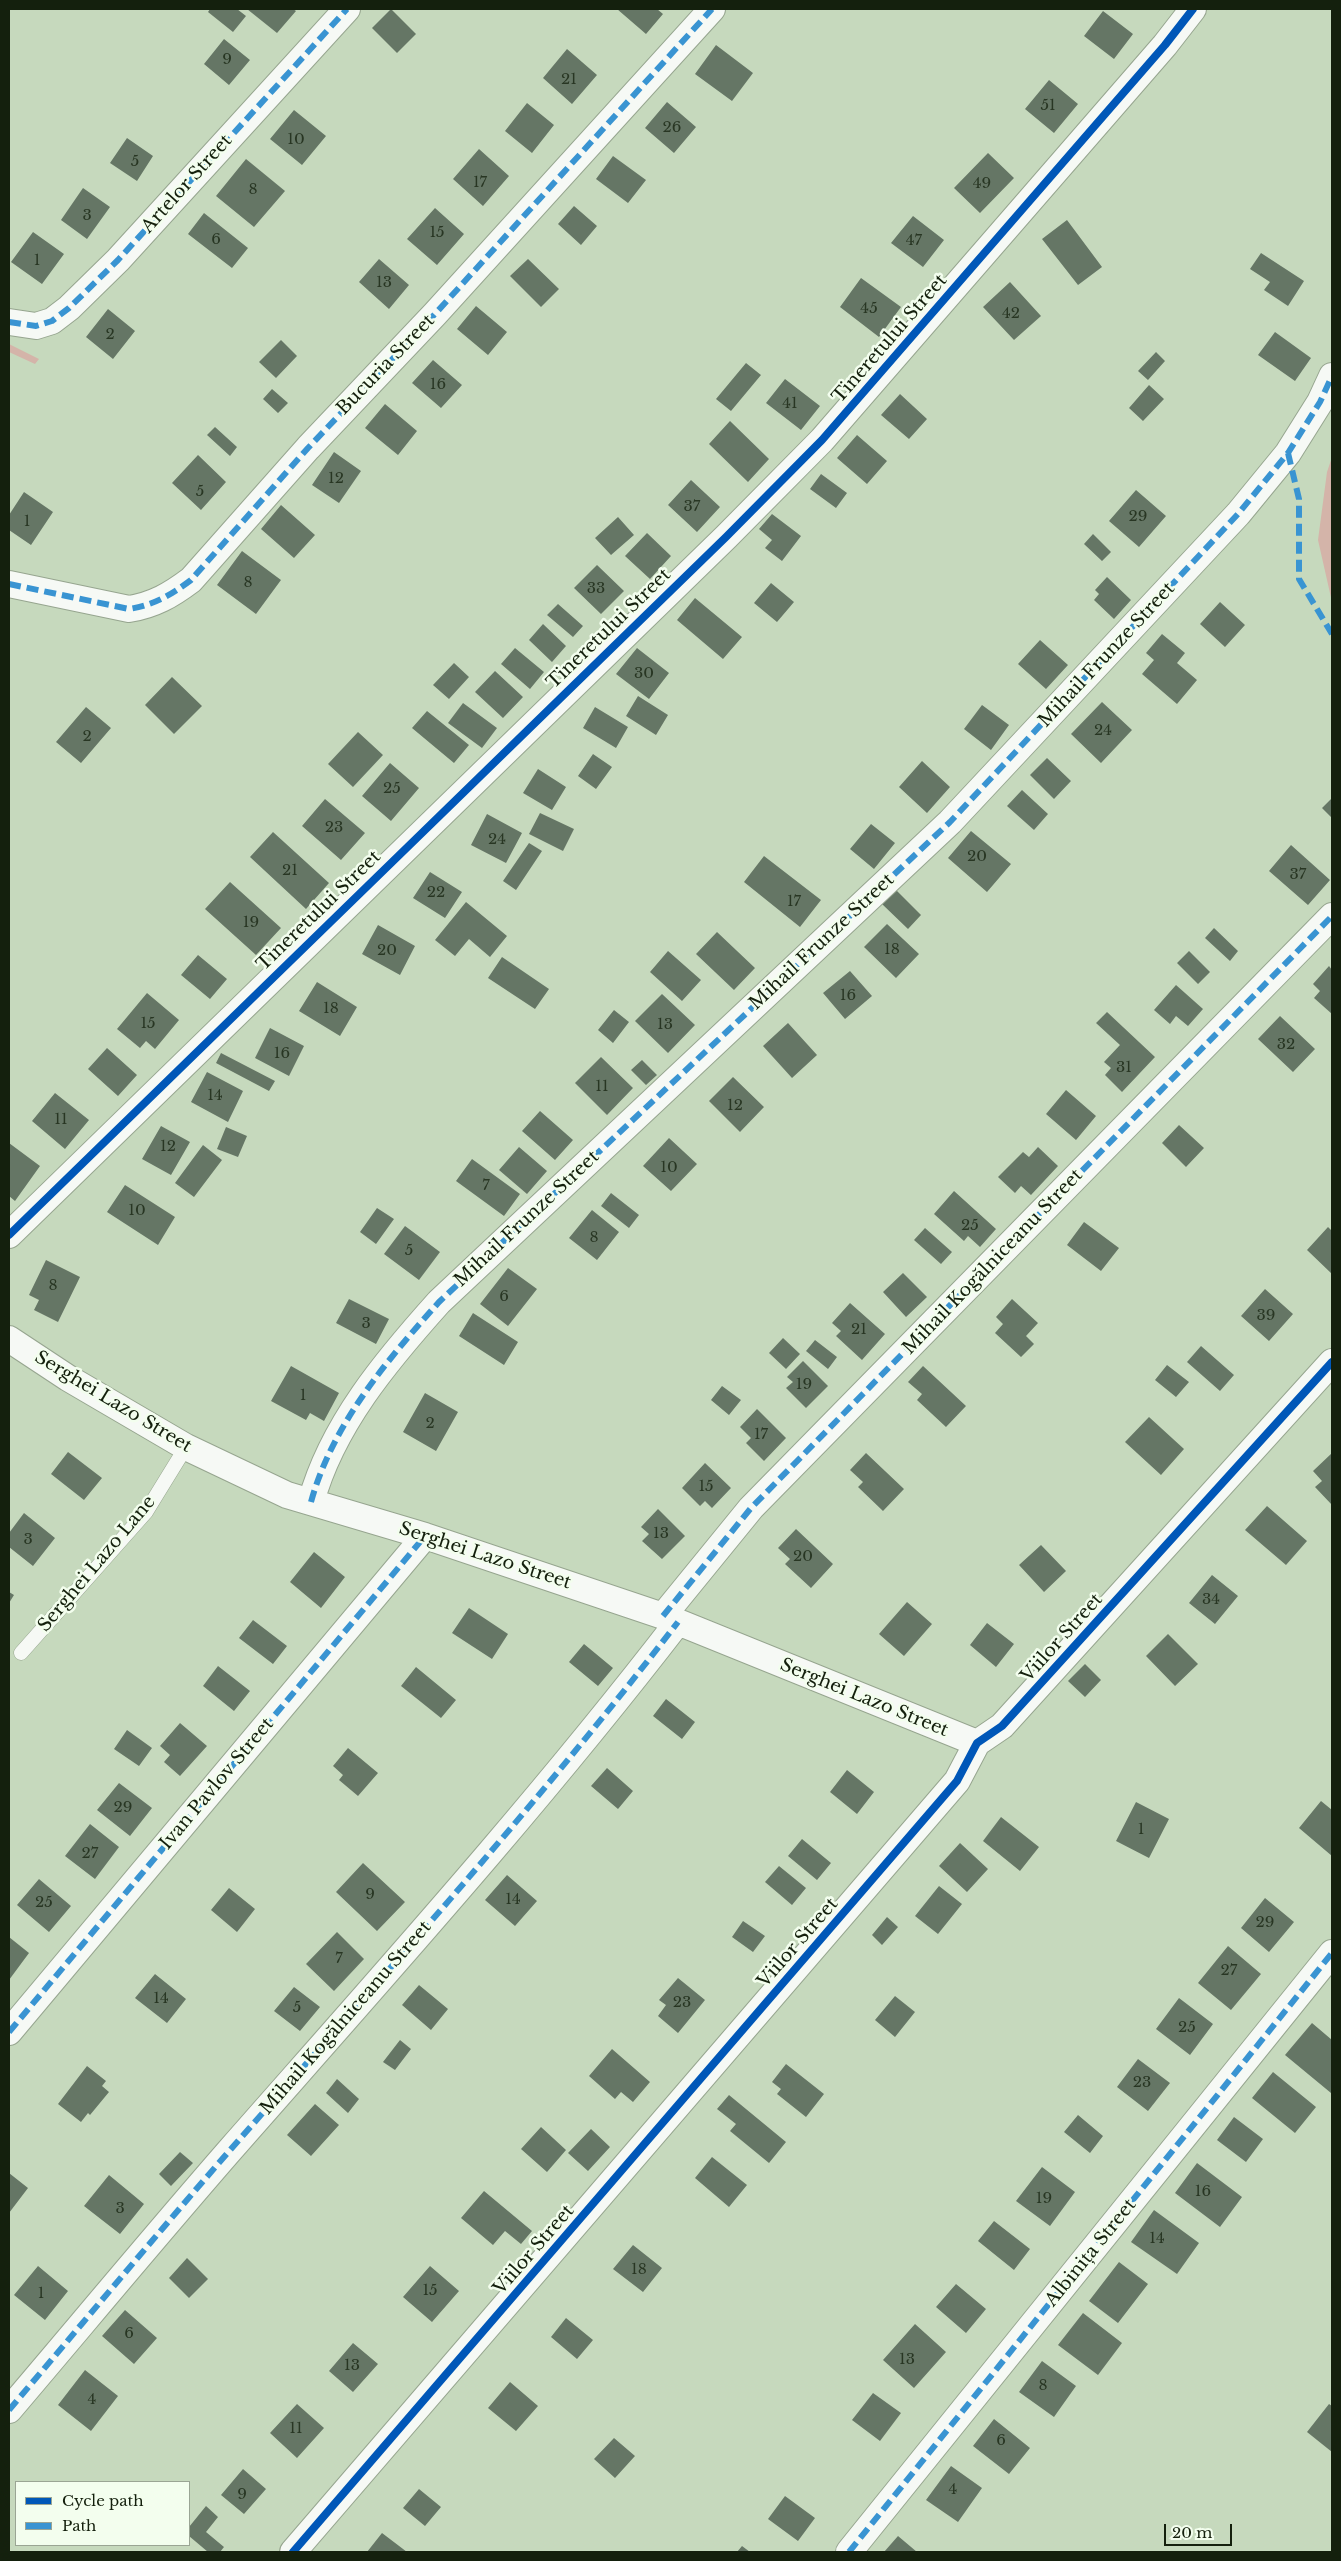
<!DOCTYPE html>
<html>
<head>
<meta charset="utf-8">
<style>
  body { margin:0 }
  #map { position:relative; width:1341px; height:2561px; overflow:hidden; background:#c6d9bd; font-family:"Libre Baskerville",serif }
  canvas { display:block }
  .frame { position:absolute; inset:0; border:10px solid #14200d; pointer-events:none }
  .legend { position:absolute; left:15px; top:2481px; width:175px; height:65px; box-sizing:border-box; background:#f3feee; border:1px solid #9aa594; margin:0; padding:6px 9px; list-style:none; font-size:15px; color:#14200d }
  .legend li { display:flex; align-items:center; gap:10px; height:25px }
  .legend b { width:25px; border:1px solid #9aa594 }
  .scale { position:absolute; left:1164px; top:2524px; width:68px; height:22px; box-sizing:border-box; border:2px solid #14200d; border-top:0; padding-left:6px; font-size:15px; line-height:18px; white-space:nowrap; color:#14200d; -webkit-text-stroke:4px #f3feee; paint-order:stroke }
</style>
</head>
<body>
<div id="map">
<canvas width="1341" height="2561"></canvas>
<div class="frame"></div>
<ul class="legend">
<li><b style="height:6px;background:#0057b8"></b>Cycle path</li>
<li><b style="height:6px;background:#3994d2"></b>Path</li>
</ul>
<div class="scale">20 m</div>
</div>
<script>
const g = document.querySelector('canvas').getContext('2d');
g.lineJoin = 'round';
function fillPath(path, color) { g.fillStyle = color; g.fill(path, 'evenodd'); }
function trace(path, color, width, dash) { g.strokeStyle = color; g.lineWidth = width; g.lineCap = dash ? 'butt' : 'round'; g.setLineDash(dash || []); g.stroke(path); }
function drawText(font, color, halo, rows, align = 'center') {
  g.font = font + ' "Libre Baskerville",serif'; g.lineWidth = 5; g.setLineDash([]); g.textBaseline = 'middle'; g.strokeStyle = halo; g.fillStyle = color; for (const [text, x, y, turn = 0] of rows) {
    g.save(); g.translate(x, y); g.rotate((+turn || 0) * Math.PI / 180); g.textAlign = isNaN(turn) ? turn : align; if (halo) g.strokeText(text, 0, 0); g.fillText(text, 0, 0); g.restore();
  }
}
fillPath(new Path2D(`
  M9 344 39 359 35 364 9 352Z
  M1332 457V602L1318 540 1327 472Z`), '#d4b4a9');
fillPath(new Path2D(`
  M210 9H237L246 16 233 32 208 12Z
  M247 9H293L296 11 277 33Z
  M391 9 416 34 397 53 372 28Z
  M617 9H657L663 14 646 34Z
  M1103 11 1133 34 1114 59 1084 36Z
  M224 39 250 60 229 85 204 64Z
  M716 45 753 73 732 101 695 74Z
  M567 49 597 75 572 104 543 78Z
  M1049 80 1078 104 1054 133 1025 109Z
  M667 102 696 127 674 153 645 128Z
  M527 103 554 125 532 153 505 131Z
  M294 110 326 136 302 165 270 139Z
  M127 138 153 156 137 181 110 163Z
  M479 149 509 176 483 206 453 179Z
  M988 153 1014 178 980 213 954 188Z
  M613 156 646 180 628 203 596 179Z
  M246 159 285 191 254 227 216 196Z
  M83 188 110 207 87 239 61 220Z
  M574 206 597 226 581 245 558 224Z
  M435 208 464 234 437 265 407 239Z
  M204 213 248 248 232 268 188 234Z
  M913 216 944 240 923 267 891 243Z
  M1067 220 1102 267 1078 285 1042 239Z
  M33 232 64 254 42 284 11 262Z
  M1261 253 1304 281 1288 306 1264 290 1270 282 1250 269Z
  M379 259 409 285 389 309 359 282Z
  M528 259 559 289 541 307 510 276Z
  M861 278 901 307 879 337 840 307Z
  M1010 282 1041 316 1014 340 983 307Z
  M476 306 507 332 488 355 457 329Z
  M108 309 135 331 113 359 86 337Z
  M1275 332 1311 358 1295 381 1258 355Z
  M281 340 297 356 276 378 259 362Z
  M1156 352 1165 361 1148 380 1138 371Z
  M433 360 462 385 441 408 412 383Z
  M746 363 761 375 731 411 716 399Z
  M785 379 820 406 801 430 766 403Z
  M1149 385 1164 399 1143 421 1129 408Z
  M272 389 288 403 278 413 263 399Z
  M900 394 927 419 909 439 881 415Z
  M385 404 417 431 398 455 365 428Z
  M730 421 769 459 748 482 709 444Z
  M215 427 237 447 230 456 207 435Z
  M857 435 887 461 867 484 837 458Z
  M334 452 361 471 339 503 312 485Z
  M198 455 226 482 201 510 172 483Z
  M821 474 847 493 836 508 810 489Z
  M691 480 720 507 697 532 668 505Z
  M1136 490 1166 516 1139 547 1109 521Z
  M24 492 53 512 31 545 9 530V515Z
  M281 505 315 535 294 558 261 529Z
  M772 514 801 536 782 561 765 548 772 540 759 529Z
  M618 517 634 535 611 555 595 538Z
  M647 533 671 556 650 579 625 556Z
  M1093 534 1111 552 1102 561 1084 544Z
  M242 551 281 580 256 614 217 585Z
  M597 565 624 591 601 614 574 588Z
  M1107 577 1131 600 1114 619 1094 600 1099 594 1095 590Z
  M771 583 794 602 777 622 754 603Z
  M695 598 742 637 723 659 677 620Z
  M1220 602 1245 625 1225 647 1200 624Z
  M558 604 583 626 573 637 547 615Z
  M543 624 566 646 552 662 529 640Z
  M1162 634 1185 653 1177 663 1197 680 1177 704 1142 674 1154 660 1146 653Z
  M1040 640 1068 665 1046 689 1018 664Z
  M515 648 544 672 530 689 501 664Z
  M637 648 669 673 649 699 616 674Z
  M454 663 469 677 449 699 433 685Z
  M495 671 523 697 503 718 475 692Z
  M172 677 202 706 174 734 145 705Z
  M638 696 668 715 656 735 626 716Z
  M1102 702 1132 730 1101 763 1071 734Z
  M463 703 497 728 482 748 448 723Z
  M982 705 1009 725 991 750 964 729Z
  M86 707 111 728 81 763 56 742Z
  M595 707 628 727 616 748 583 728Z
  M427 711 469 745 454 763 412 728Z
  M358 732 383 755 353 787 328 764Z
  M593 754 612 767 596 789 578 776Z
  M1047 758 1071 781 1054 799 1030 775Z
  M922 761 950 787 927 813 899 787Z
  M390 763 419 788 391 821 362 796Z
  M538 769 566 787 552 810 523 793Z
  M1022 790 1048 814 1034 830 1007 806Z
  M1332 798V818L1322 808Z
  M325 799 365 833 341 860 302 826Z
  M540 813 574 829 563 851 529 834Z
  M487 814 522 833 506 863 471 845Z
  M871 824 895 843 874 869 850 849Z
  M971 831 1011 864 987 892 948 858Z
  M273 832 329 883 306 909 250 857Z
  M529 843 542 851 516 890 503 881Z
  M1291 845 1330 880 1308 905 1269 871Z
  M764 856 821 900 800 927 744 882Z
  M430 872 462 892 445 918 413 898Z
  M230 882 281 928 256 955 205 909Z
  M896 890 921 915 908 929 882 904Z
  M466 902 507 936 490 957 469 939 455 956 435 940Z
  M887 924 919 954 896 978 864 947Z
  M378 925 415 946 400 975 362 954Z
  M1214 928 1238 951 1230 961 1205 938Z
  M717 932 755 968 734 990 696 954Z
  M668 951 701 980 682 1001 650 972Z
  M1189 951 1210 972 1198 984 1177 963Z
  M198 955 227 979 210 999 181 975Z
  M502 957 549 989 535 1009 488 978Z
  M1329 966 1332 970V1014L1314 998 1320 991 1313 984Z
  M850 971 872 996 845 1019 823 993Z
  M317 982 357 1007 340 1036 299 1011Z
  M1176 985 1203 1009 1188 1026 1176 1016 1170 1024 1154 1010Z
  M147 993 179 1020 155 1049 146 1041 140 1048 117 1029Z
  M662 994 695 1025 668 1053 635 1021Z
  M614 1010 629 1022 613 1043 598 1030Z
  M1107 1012 1155 1057 1122 1092 1105 1075 1111 1068 1104 1062 1120 1045 1096 1023Z
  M1280 1016 1315 1049 1293 1072 1258 1039Z
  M788 1023 817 1055 792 1078 763 1046Z
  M270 1028 304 1046 289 1076 255 1058Z
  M107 1048 137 1075 118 1096 88 1069Z
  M221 1053 275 1081 269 1091 216 1063Z
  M601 1057 633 1088 607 1115 575 1083Z
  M642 1060 657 1075 646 1085 631 1070Z
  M207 1072 243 1091 228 1122 191 1102Z
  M733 1077 764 1107 740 1132 709 1101Z
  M1066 1090 1096 1116 1076 1140 1046 1114Z
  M55 1093 89 1120 65 1149 32 1121Z
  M540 1111 573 1140 555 1160 522 1131Z
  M1179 1125 1204 1148 1186 1167 1162 1143Z
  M161 1126 190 1142 171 1175 142 1159Z
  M226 1127 247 1136 238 1157 217 1149Z
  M669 1138 697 1164 671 1191 643 1166Z
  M9 1143 40 1166 15 1201 9 1196Z
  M203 1145 222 1160 194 1197 175 1183Z
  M519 1147 547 1171 527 1194 499 1170Z
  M1038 1147 1058 1166 1031 1195 1021 1186 1015 1193 998 1177 1023 1152 1029 1157Z
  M472 1159 520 1194 504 1216 456 1181Z
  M125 1185 175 1217 158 1245 107 1212Z
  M954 1191 996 1229 980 1247 968 1236 964 1241 934 1214Z
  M611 1193 639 1215 629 1228 601 1206Z
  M377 1208 394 1219 376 1244 360 1232Z
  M592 1210 619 1232 597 1260 569 1238Z
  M1084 1222 1119 1248 1101 1271 1067 1245Z
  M405 1226 440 1252 419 1280 384 1254Z
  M1328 1227 1332 1231V1274L1307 1250Z
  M925 1228 952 1252 941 1264 914 1240Z
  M46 1260 80 1277 58 1322 34 1310 39 1300 29 1295Z
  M508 1268 537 1289 508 1326 480 1304Z
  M903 1273 927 1297 906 1317 883 1292Z
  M1265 1289 1293 1314 1269 1341 1241 1316Z
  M349 1299 389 1319 376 1344 336 1323Z
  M1012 1299 1038 1323 1026 1336 1034 1344 1021 1357 995 1333 1003 1324 996 1317Z
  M850 1303 885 1334 862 1360 836 1336 841 1331 832 1323Z
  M473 1313 518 1342 504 1365 459 1336Z
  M783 1338 800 1354 786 1369 769 1353Z
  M815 1340 837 1357 828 1369 806 1351Z
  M1201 1346 1234 1375 1220 1391 1187 1362Z
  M803 1361 828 1386 806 1408 786 1388 793 1382 787 1377Z
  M1167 1365 1189 1382 1176 1397 1155 1380Z
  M291 1366 339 1393 324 1421 310 1413 306 1420 271 1401Z
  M923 1366 966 1406 946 1427 917 1400 922 1394 908 1382Z
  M722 1386 741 1400 729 1415 711 1400Z
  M425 1393 458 1412 436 1451 403 1432Z
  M757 1409 786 1438 764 1461 746 1443 751 1438 740 1427Z
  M1149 1417 1184 1449 1161 1475 1125 1442Z
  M68 1452 102 1478 84 1500 51 1474Z
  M866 1453 904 1489 883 1511 858 1487 863 1482 850 1470Z
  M1332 1453V1505L1315 1487 1322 1481 1313 1471Z
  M705 1463 731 1488 712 1508 705 1501 700 1506 682 1488Z
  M1267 1506 1307 1541 1286 1565 1245 1530Z
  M658 1509 685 1536 662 1559 642 1541 649 1534 641 1527Z
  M24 1513 55 1538 33 1566 9 1547V1533Z
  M796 1529 833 1564 811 1588 785 1564 790 1559 778 1548Z
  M1041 1545 1066 1571 1044 1592 1019 1565Z
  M314 1552 345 1577 321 1608 290 1582Z
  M1212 1575 1238 1596 1215 1624 1189 1603Z
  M9 1592 14 1595 9 1603Z
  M907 1602 932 1624 904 1656 879 1634Z
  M469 1608 508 1634 492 1659 452 1633Z
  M253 1620 287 1646 273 1664 239 1638Z
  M987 1623 1014 1644 996 1667 970 1645Z
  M1168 1634 1198 1664 1175 1686 1146 1656Z
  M584 1644 613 1668 598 1686 569 1662Z
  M1085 1664 1101 1680 1085 1697 1068 1681Z
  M218 1666 250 1691 234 1711 203 1686Z
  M416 1667 456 1700 441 1718 401 1686Z
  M666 1699 695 1722 682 1739 653 1716Z
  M180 1723 207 1746 180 1776 164 1762 170 1755 160 1746Z
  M127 1730 152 1748 139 1766 114 1749Z
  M348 1748 378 1773 358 1796 339 1780 343 1775 333 1766Z
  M607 1768 633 1791 618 1809 591 1786Z
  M847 1770 874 1792 857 1814 830 1792Z
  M119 1783 152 1808 130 1836 97 1810Z
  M1321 1801 1332 1810V1856L1299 1828Z
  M1136 1802 1169 1819 1149 1858 1116 1841Z
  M1001 1817 1039 1847 1020 1871 983 1841Z
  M90 1824 119 1847 95 1879 65 1856Z
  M802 1839 831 1863 817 1880 788 1856Z
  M960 1843 988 1869 967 1892 939 1866Z
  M363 1863 405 1902 377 1931 336 1892Z
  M779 1866 806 1888 792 1905 765 1882Z
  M507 1875 537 1901 515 1926 485 1900Z
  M39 1879 71 1906 49 1932 17 1905Z
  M939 1886 962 1904 938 1934 915 1916Z
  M229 1888 255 1909 237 1932 211 1910Z
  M1265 1898 1294 1922 1269 1952 1241 1928Z
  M887 1917 898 1927 882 1945 872 1935Z
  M743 1921 765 1936 753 1952 732 1937Z
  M337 1932 364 1959 334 1991 306 1964Z
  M9 1937 29 1953 9 1980Z
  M1228 1946 1261 1974 1231 2010 1198 1983Z
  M155 1974 186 1999 167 2023 135 1998Z
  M678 1978 705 2000 678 2033 658 2016 666 2005 659 2000Z
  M419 1985 448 2009 431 2030 402 2005Z
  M294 1987 320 2007 300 2031 274 2011Z
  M895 1996 915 2012 895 2037 875 2020Z
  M1179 1998 1213 2024 1190 2055 1156 2029Z
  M1312 2023 1332 2040 1331 2093 1285 2055Z
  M400 2040 411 2049 395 2070 383 2062Z
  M612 2049 650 2082 633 2102 621 2092 615 2099 589 2076Z
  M1138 2059 1170 2083 1148 2111 1117 2087Z
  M786 2064 824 2094 806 2117 777 2094 781 2089 772 2082Z
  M87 2066 106 2081 102 2086 109 2092 90 2115 88 2113 81 2122 58 2104Z
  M1273 2072 1316 2107 1295 2133 1252 2098Z
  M337 2079 359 2099 348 2113 326 2093Z
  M729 2095 786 2142 769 2163 730 2131 736 2124 717 2109Z
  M315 2104 339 2125 311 2156 287 2135Z
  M1078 2115 1103 2136 1090 2153 1064 2132Z
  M1234 2117 1263 2139 1246 2162 1217 2140Z
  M541 2127 566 2150 547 2172 521 2149Z
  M591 2129 610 2147 588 2171 568 2153Z
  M180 2152 193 2163 171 2186 159 2174Z
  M712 2157 747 2185 729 2207 695 2178Z
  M1197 2163 1242 2197 1220 2227 1175 2193Z
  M1042 2167 1075 2192 1050 2226 1016 2201Z
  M9 2173 28 2188 9 2213Z
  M109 2175 144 2204 120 2234 84 2206Z
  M484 2191 532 2231 521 2244 505 2231 493 2245 461 2218Z
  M1154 2210 1199 2243 1177 2274 1131 2242Z
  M994 2221 1030 2249 1014 2270 978 2241Z
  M633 2245 662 2268 643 2292 613 2269Z
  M187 2258 208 2279 189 2298 169 2278Z
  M1119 2262 1148 2284 1118 2323 1089 2301Z
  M38 2266 68 2291 45 2320 14 2295Z
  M430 2266 459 2291 432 2322 403 2297Z
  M956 2284 986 2309 966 2333 936 2307Z
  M125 2310 157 2338 134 2364 102 2336Z
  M1083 2313 1122 2343 1098 2375 1058 2345Z
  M566 2318 593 2340 577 2359 551 2337Z
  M915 2324 946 2352 914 2388 883 2360Z
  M353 2343 378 2364 353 2392 329 2371Z
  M1042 2361 1076 2386 1054 2417 1019 2392Z
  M85 2370 118 2396 91 2431 58 2405Z
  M510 2382 538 2406 516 2431 488 2408Z
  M873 2393 901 2413 880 2441 852 2420Z
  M297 2404 324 2428 297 2458 270 2433Z
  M1329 2404 1332 2406V2452L1307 2432Z
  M994 2419 1030 2448 1009 2474 973 2446Z
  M614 2438 635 2456 615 2478 594 2459Z
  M951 2466 982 2488 958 2522 926 2500Z
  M243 2469 266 2489 244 2514 221 2495Z
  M419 2489 441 2507 425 2526 403 2508Z
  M785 2496 815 2518 798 2541 768 2519Z
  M206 2506 218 2517 206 2532 224 2547 220 2552H208L189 2536V2527Z
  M382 2533 407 2552H367Z
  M898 2536 917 2552H884Z
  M742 2546 750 2552H737Z`), '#657665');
const lane = new Path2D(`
  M21 1653 146 1512 186 1447`);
const street = new Path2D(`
  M9 322 36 326 52 321 69 308 118 260 347 9
  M9 584 129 609C154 605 171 595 191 580L308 448 435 314 712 9
  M9 1235 726 537 822 440 1165 45 1193 9
  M9 1339 68 1378 186 1447 287 1495 425 1536 663 1616 977 1743
  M311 1502C332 1425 387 1360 439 1302L950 822 1238 514 1288 453 1320 402 1332 376
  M663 1616 751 1508 1332 916
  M9 2032 425 1536
  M9 2410C83 2323 156 2235 231 2149 383 1976 537 1805 678 1622
  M293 2552 957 1781 977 1743 1002 1726 1332 1362
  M849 2552 1332 1953`);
trace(lane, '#96a58f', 15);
trace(street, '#96a58f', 28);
trace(lane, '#f6f9f5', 14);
trace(street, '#f6f9f5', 26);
trace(new Path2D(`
  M9 322 36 326 52 321 69 308 118 260 347 9
  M1288 453 1299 499V579L1332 634
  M9 584 129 609C154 605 171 595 191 580L308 448 435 314 712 9
  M311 1502C332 1425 387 1360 439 1302L950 822 1238 514 1288 453 1320 402 1332 376
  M663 1616 751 1508 1332 916
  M9 2032 425 1536
  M9 2410C83 2323 156 2235 231 2149 383 1976 537 1805 678 1622
  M849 2552 1332 1953`), '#3994d2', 6, [12, 6]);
trace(new Path2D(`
  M9 1235 726 537 822 440 1165 45 1193 9
  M293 2552 957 1781 977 1743 1002 1726 1332 1362`), '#0057b8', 8);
drawText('15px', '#283623', null, [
  ["9",227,60],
  ["21",569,80],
  ["51",1048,106],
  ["26",672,128],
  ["10",296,140],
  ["5",135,162],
  ["17",480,183],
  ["49",982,184],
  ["8",253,190],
  ["3",87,216],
  ["15",437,233],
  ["6",216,240],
  ["47",914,241],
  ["1",37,261],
  ["13",384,283],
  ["45",869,309],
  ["42",1011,314],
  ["2",110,335],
  ["16",438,385],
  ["41",790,404],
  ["12",336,479],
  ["5",200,492],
  ["37",692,507],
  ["29",1138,517],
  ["1",27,522],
  ["8",248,583],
  ["33",596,589],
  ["30",644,674],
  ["24",1103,731],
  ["2",87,737],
  ["25",392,789],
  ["23",334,828],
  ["24",497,840],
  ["20",977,857],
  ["21",290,871],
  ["37",1298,875],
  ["22",436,893],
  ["17",794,902],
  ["19",251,923],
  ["18",892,950],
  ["20",387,951],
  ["16",848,996],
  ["18",331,1009],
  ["15",148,1024],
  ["13",665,1025],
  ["32",1286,1045],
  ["16",282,1054],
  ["31",1124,1068],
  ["11",602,1087],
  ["14",215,1096],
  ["12",735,1106],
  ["11",61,1120],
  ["12",168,1147],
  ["10",669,1168],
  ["7",486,1186],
  ["10",137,1211],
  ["25",970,1226],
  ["8",594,1238],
  ["5",409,1251],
  ["8",53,1286],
  ["6",504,1297],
  ["39",1266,1316],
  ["3",366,1324],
  ["21",859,1330],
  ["19",804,1385],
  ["1",303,1396],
  ["2",430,1424],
  ["17",761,1435],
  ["15",706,1487],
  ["13",661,1534],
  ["3",28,1540],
  ["20",803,1557],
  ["34",1211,1600],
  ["29",123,1808],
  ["1",1141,1830],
  ["27",90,1854],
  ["9",370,1895],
  ["14",513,1900],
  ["25",44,1903],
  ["29",1265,1923],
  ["7",339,1959],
  ["27",1229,1971],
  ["14",161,1999],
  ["23",682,2003],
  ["5",297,2008],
  ["25",1187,2028],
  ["23",1142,2083],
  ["16",1203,2192],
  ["19",1044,2199],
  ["3",120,2209],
  ["14",1157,2239],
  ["18",639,2270],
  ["15",430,2291],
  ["1",41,2294],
  ["6",129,2334],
  ["13",907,2360],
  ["13",352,2366],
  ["8",1043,2386],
  ["4",92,2400],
  ["11",296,2429],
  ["6",1001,2441],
  ["4",953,2490],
  ["9",242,2495]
]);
drawText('18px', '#14200d', '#f3feee', [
  ["Artelor Street",187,184,-48],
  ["Tineretului Street",890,339,-49],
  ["Bucuria Street",386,365,-46],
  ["Tineretului Street",609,629,-44],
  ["Mihail Frunze Street",1107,655,-47],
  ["Tineretului Street",319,911,-44],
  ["Mihail Frunze Street",822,942,-43],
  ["Mihail Frunze Street",527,1219,-43],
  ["Mihail Kogălniceanu Street",993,1262,-46],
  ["Serghei Lazo Street",113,1402,31],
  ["Serghei Lazo Street",485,1556,18],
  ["Serghei Lazo Lane",97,1564,-50],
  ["Viilor Street",1062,1638,-48],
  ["Serghei Lazo Street",864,1698,22],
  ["Ivan Pavlov Street",217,1784,-50],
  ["Viilor Street",798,1943,-49],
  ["Mihail Kogălniceanu Street",346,2018,-49],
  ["Viilor Street",534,2250,-49],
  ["Albinița Street",1091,2253,-51]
]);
</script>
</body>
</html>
